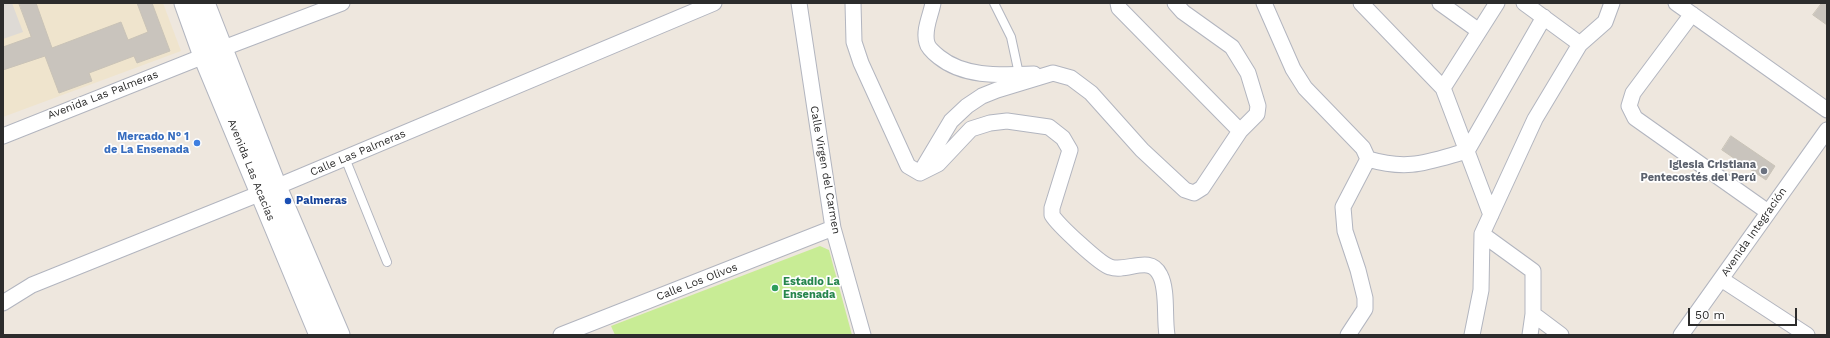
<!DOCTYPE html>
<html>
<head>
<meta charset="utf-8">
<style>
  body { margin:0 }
  #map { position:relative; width:1830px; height:338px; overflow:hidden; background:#eee7de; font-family:"Work Sans",sans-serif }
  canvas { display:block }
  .frame { position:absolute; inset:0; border:4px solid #2c2c2c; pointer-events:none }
  .scale { position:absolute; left:1688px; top:308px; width:109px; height:18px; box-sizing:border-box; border:2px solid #2c2c2c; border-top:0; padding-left:5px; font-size:12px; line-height:14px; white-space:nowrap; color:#2c2c2c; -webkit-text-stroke:3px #fff; paint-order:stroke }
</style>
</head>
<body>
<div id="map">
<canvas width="1830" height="338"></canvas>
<div class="frame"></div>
<div class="scale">50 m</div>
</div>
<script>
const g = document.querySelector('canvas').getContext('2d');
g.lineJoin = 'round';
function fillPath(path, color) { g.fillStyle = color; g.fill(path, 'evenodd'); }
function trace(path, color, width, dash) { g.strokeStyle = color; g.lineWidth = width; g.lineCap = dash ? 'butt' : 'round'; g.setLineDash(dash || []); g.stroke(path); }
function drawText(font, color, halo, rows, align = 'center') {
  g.font = font + ' "Work Sans",sans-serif'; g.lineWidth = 3.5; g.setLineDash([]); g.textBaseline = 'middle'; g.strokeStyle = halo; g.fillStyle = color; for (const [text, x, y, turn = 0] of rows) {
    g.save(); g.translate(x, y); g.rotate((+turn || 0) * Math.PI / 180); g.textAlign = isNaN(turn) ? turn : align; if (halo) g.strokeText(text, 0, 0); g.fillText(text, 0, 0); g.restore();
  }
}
fillPath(new Path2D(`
  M3 3H163L181 51 3 117Z`), '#efe4cd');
fillPath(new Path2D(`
  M820 246 829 250 852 335H615L611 326Z`), '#c8ec95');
fillPath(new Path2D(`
  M3 3H12L23 32 3 39Z`), '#dedad5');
const building = new Path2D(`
  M19 3H36L52 48 121 22 128 40 148 32 137 3H152L170 51 137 63 134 56 89 73 92 81 59 93 45 56 3 70V47L31 37Z
  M1822 3H1827V25L1813 15Z
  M1731 136 1775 166 1766 180 1722 150Z`);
fillPath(building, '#c9c4bd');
trace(building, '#c9c3b7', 1);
const lane = new Path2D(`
  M994 3 1011 37 1019 74
  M345 158 387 262`);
const street = new Path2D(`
  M799 3 833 228 863 335
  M853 3 854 42 861 63 908 166 920 173 938 164 971 129 990 123 1007 121 1049 127 1063 138 1070 150 1052 208V215C1058 225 1100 264 1110 267 1127 273 1150 254 1160 275 1168 290 1164 317 1167 335
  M933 3C931 15 923 30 927 43 928 48 934 53 939 57 965 78 1002 75 1034 74
  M1118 3 1119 8 1240 131
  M1264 3 1293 69 1305 88 1363 148 1368 159 1343 207 1345 231 1358 270 1365 298V309L1348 335
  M1361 3 1443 88 1491 215
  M1440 3 1479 31
  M1524 3 1580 44
  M1676 3 1827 110
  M1692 14 1633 93 1629 106 1635 118 1768 212
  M221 49 342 3
  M1443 88 1497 3
  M3 136 204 56
  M1368 159C1409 171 1427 162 1467 151L1544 17
  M920 173 951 121 967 106 982 96 997 90 1053 73 1071 78 1091 93 1142 150 1185 190 1194 193 1202 188 1240 131 1257 114 1258 106 1248 73 1232 47 1183 12 1175 3
  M1482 234 1533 271V314L1530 335
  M1721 279 1807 335
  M3 303 32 285 276 187 714 3
  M1533 314 1561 335
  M561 335 833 228
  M1472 335 1481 290 1482 234 1535 119 1580 44 1605 22 1612 3
  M1681 335 1827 130`);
const secondary = new Path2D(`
  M185 3 204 56 320 335
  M204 3 276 187 339 335`);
trace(lane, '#b2b5bf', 10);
trace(street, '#b2b5bf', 17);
trace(secondary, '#b2b5bf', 23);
trace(lane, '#fff', 8);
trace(street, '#fff', 15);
trace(secondary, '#fff', 21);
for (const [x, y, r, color] of [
  [197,143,4,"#3f7fe0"],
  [1764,171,4,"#6b7280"],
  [288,201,4,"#1a4fb4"],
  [775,288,4,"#2e9e5b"]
]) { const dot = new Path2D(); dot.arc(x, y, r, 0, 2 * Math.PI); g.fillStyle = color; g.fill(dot); trace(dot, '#fff', 1.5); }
drawText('11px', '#2c2c2c', '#fff', [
  ["Avenida Las Palmeras",103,95,-21],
  ["Calle Las Palmeras",358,153,-23],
  ["Avenida Las Acacias",251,170,68],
  ["Calle Virgen del Carmen",825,170,80],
  ["Avenida Integración",1754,232,-55],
  ["Calle Los Olivos",697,282,-21]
]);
drawText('bold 11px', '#366cbe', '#fff', [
  ["Mercado N° 1",189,137],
  ["de La Ensenada",189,150]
], 'right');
drawText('bold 11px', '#5b616d', '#fff', [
  ["Iglesia Cristiana",1756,165],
  ["Pentecostés del Perú",1756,178]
], 'right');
drawText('bold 11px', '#164399', '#fff', [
  ["Palmeras",296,201]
], 'left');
drawText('bold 11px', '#27864d', '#fff', [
  ["Estadio La",783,282],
  ["Ensenada",783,295]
], 'left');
</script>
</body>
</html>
